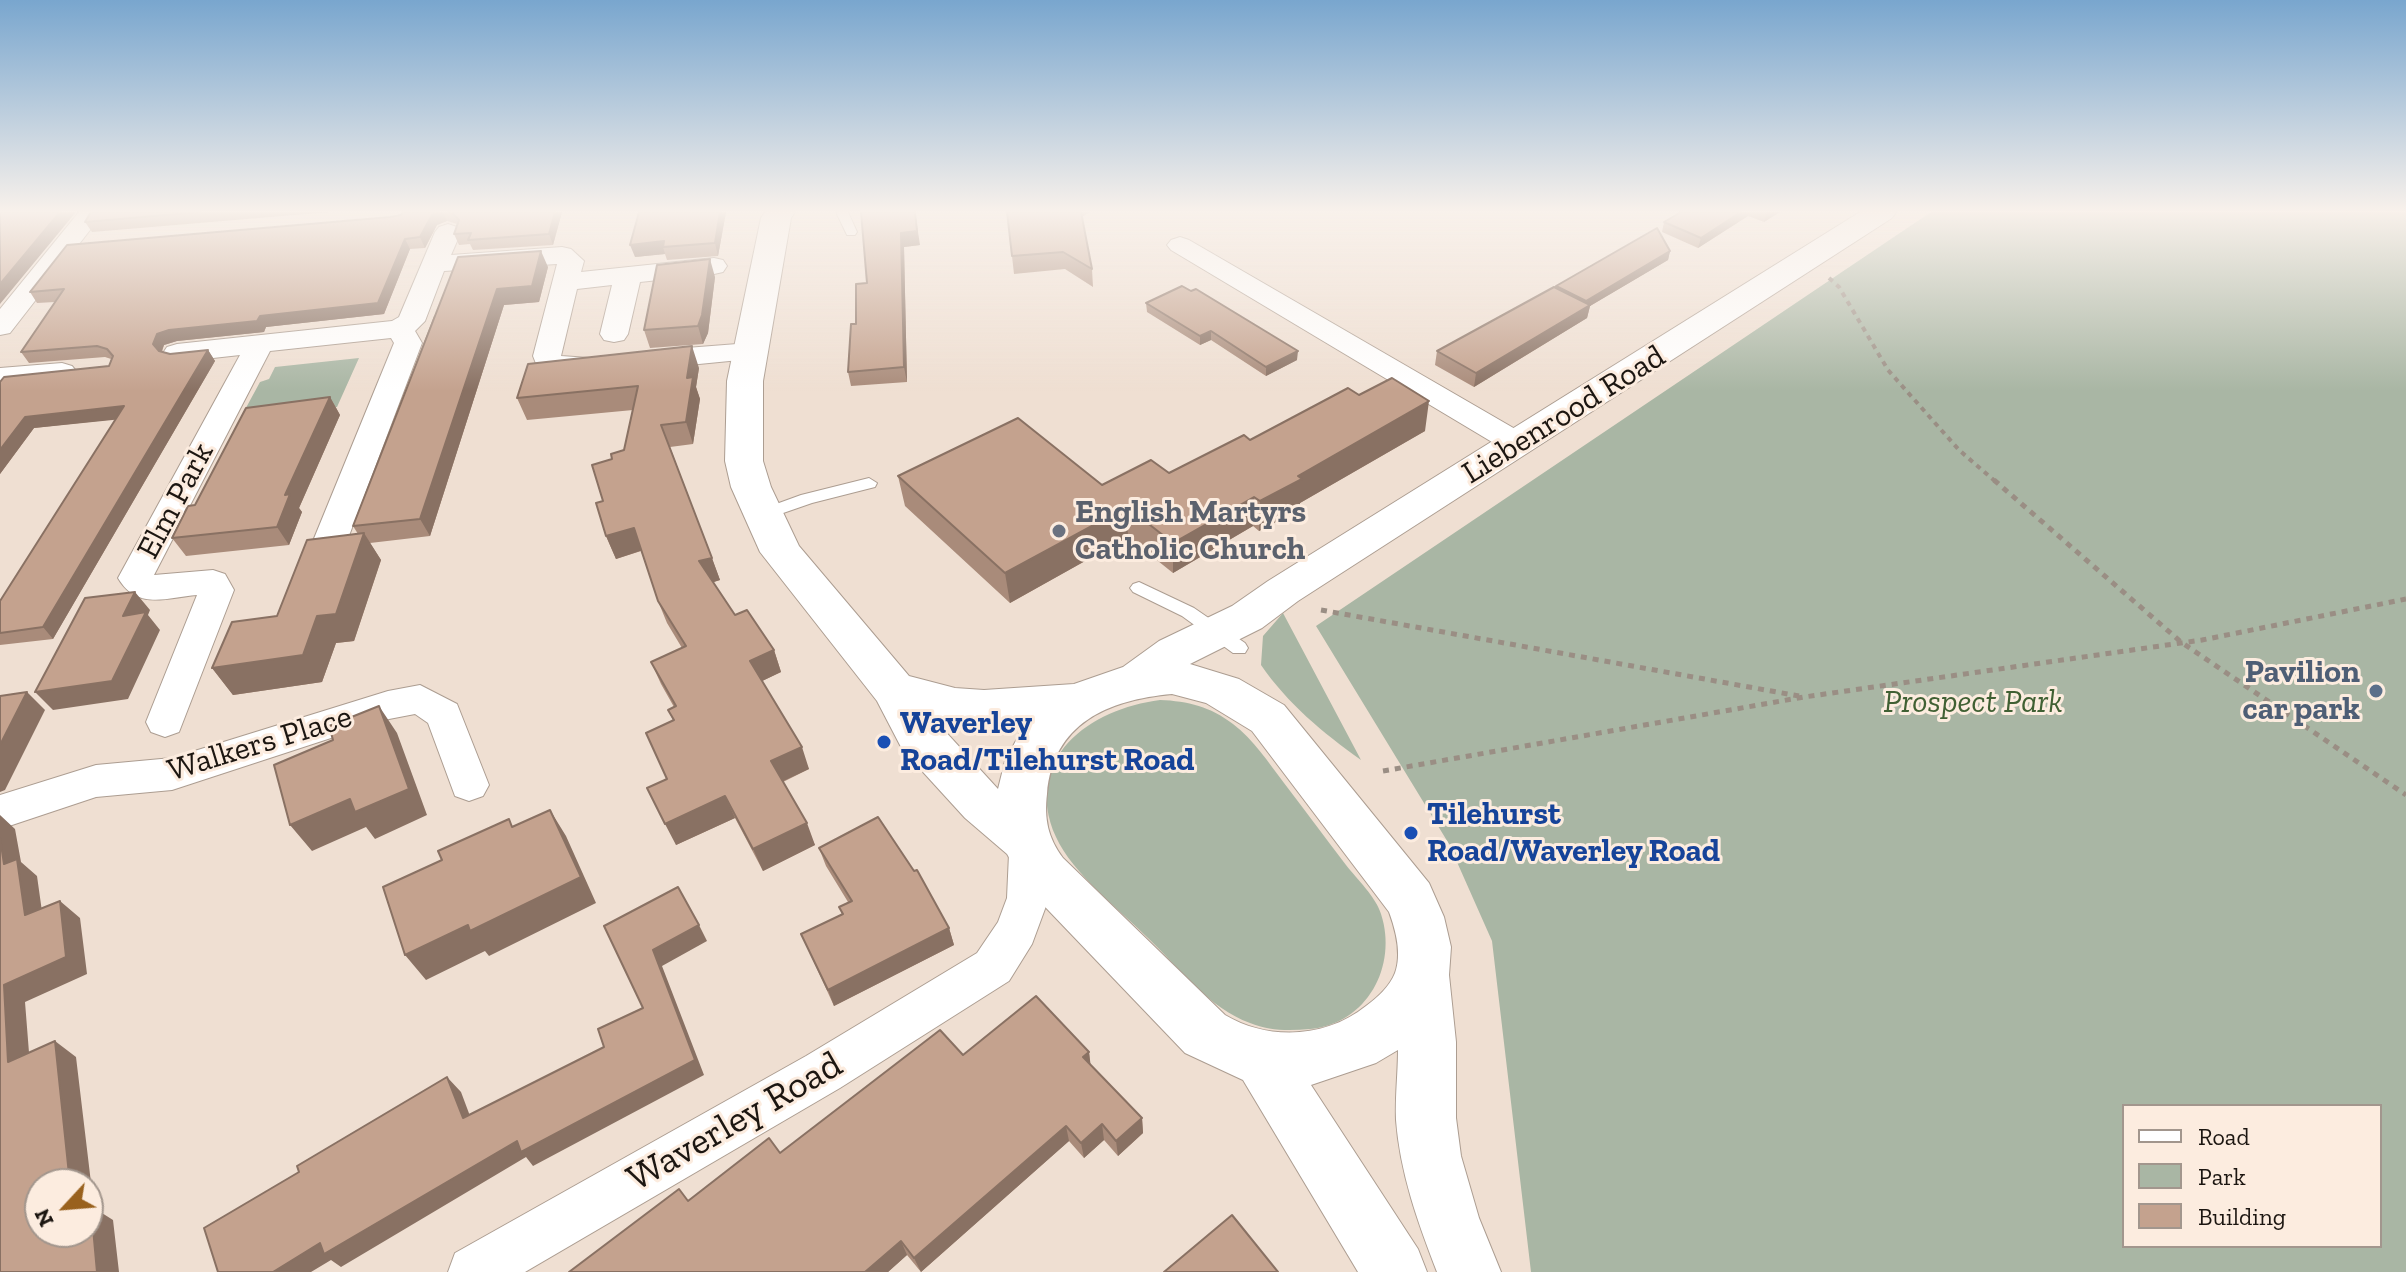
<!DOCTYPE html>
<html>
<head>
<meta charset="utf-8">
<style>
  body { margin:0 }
  #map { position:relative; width:2406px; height:1272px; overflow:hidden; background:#efdfd2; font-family:"Zilla Slab",serif }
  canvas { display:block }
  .legend { position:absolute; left:2122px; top:1104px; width:260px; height:144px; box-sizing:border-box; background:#fcecdf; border:2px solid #a2968d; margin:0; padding:10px 14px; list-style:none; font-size:24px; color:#1c1611 }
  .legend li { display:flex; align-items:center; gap:16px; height:40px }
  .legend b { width:40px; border:2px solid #a2968d }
  .north { position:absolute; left:24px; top:1168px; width:80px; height:80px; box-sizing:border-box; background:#fcecdf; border:2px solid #a2968d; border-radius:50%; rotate:244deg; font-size:22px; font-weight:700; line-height:32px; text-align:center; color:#1c1611 }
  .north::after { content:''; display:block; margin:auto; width:28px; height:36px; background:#99611d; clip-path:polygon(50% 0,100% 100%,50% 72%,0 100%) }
</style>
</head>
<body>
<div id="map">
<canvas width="2406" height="1272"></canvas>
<ul class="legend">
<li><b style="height:10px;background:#fff"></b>Road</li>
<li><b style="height:22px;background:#a9b6a4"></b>Park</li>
<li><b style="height:22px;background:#c4a28e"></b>Building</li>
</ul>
<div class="north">N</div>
</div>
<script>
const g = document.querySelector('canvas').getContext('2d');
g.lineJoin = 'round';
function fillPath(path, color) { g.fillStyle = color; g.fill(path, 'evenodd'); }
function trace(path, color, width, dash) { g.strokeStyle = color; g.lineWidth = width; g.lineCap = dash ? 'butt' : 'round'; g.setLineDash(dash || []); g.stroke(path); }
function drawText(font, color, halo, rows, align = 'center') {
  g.font = font + ' "Zilla Slab",serif'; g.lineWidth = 6; g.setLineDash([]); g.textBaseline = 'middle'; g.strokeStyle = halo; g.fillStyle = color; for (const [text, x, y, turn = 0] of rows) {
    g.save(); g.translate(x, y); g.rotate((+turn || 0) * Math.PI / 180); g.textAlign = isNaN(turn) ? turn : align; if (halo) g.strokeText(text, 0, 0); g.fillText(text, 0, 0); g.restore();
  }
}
fillPath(new Path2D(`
  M1931 212H2406V1272H1531L1492 941 1449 844 1316 626ZM2380 1106V1246H2124V1106Z
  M359 358 337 407 241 417 260 382 269 379 275 367Z
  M1283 613 1361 760C1322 732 1288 704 1261 665L1263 636Z
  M1160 700C1188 701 1211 707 1233 724 1254 740 1268 762 1284 783 1305 810 1325 838 1346 865 1357 879 1376 897 1381 914 1398 966 1367 1024 1310 1029 1289 1031 1269 1031 1250 1023 1209 1008 1180 969 1149 939 1121 911 1072 873 1056 837 1021 758 1090 709 1160 700Z`), '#a9b6a4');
const service = new Path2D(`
  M836 212H848L857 232 855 235H847Z
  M869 478 877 483 875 487 812 503 763 520 755 515 757 511 801 495Z
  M1139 582 1194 608 1245 643 1248 648 1245 653H1233L1182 616 1133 592 1130 588 1133 584Z`);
const minor = new Path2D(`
  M79 212H104L10 333 0 335V309Z
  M448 224 457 227 461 232 451 255 562 247 571 249 584 261 581 272 714 258 723 260 727 266 723 272 714 274 640 282 628 334 624 340 614 342 604 340 600 334 612 285 577 289 561 356 603 359 607 365 603 371C584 376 558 376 539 371L533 356 557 264 444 271 425 321 415 331 422 343 347 541 342 549 330 552 318 549 313 541 394 343 391 338 270 351 154 575 213 570 225 574 234 590 179 732 165 737 151 732 146 722 197 595C165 598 137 610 118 578L240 355 177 362 167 359 163 353 167 347 177 344 392 321 399 317 435 232 439 227Z
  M1180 237 1189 240 1529 437 1533 444 1529 451 1518 454 1507 451 1171 250 1167 245 1171 240Z
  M750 343 760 346 764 352 760 358 648 369 638 366 634 360 638 354 648 351Z
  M62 363 72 366 77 372 72 378 0 386V368Z
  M420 685 457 704 489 785 483 796 469 801 455 796 428 723 415 714 389 719 172 790 96 797 0 829V795L96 765 172 758 388 691Z
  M1030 837 1045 842 1051 854 1049 898 1032 944 1009 981 840 1088 525 1272H448L455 1253 806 1056 977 953 998 922 1007 898 1009 854 1015 842Z`);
const tertiary = new Path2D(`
  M765 212H795L791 218 763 381V461L771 487 799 546 909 676 955 688 984 690 1074 684 1123 667 1159 641 1232 606 1268 581 1860 212H1896L1892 218 1298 601 1262 628 1190 664 1239 679 1284 705 1429 883 1444 917 1451 947 1449 975 1456 1042V1118L1461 1156 1479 1218 1501 1272H1437C1418 1223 1400 1173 1396 1120 1395 1097 1398 1073 1398 1050L1376 1063 1311 1085 1418 1249 1427 1272H1358L1243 1080 1185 1053 1027 888 1007 854 965 818 902 749 877 701 760 552 731 487 725 461 727 381 761 218ZM1172 694 1206 703 1252 731 1389 912C1396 931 1402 954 1395 973 1390 986 1377 998 1366 1006 1326 1038 1269 1041 1225 1015L1063 858C1048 838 1044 819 1047 794 1053 723 1108 700 1172 694ZM932 717 984 726 1026 722 1005 761 998 789Z`);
trace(service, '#ac9d91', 2);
trace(minor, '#ac9d91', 2);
trace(tertiary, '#ac9d91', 2);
trace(new Path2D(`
  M1829 278 1839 287 1888 370 1959 450 1996 482`), '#9a8e84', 4, [5, 5]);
trace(new Path2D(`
  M1994 480 2181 642 2406 795
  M1321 610 1799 696
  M1383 771 1804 697 2202 640 2406 599`), '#9a8e84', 5, [6, 6]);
fillPath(service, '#fff');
fillPath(minor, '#fff');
fillPath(tertiary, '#fff');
fillPath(new Path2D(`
  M91 212H331L92 232 85 222Z
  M403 212H562L553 245 473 250 470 244 459 245 454 234 457 224 447 221 437 225 425 248 410 249 384 314 266 327 264 332 177 341 164 345 162 352 170 354 208 350 215 361 53 639 0 645V601L116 419 34 428 0 474V382L109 366 111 359 105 357 29 363 21 352 55 302 37 303 30 292 390 217 401 215Z
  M726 212 718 256 667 260 665 254 635 257Z
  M861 212 920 245 904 247 907 382 851 386 848 372 856 324 867 283Z
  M1007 212H1090L1082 217 1092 269 1093 287 1065 269 1014 274Z
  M1681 212H1780L1764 222 1748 216 1698 248 1662 232 1664 222Z
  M1670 251 1668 260 1590 306 1587 318 1474 387 1435 365 1437 351 1555 288 1556 286Z
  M548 267 539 302 504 305 430 536 370 543 381 560 354 641 336 643 322 682 233 695 212 668 277 616 358 534 353 526 434 316Z
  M715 277 708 333 703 344 650 348 644 330Z
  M1146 303 1297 360 1266 376 1211 340 1200 345 1147 312Z
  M699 368 696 387 700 399 693 444 670 447 720 580 713 582 735 615 774 650 781 672 762 681 809 769 783 782 815 845 763 871 735 818 676 845 667 779 673 720 668 710 674 707 661 684 651 662 682 648 667 623 658 601 641 551 616 559 606 536 603 501 612 459 624 450 633 410 527 420 517 398Z
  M1359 395 1425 431 1300 503V509L1259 531 1253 526 1173 573 1128 537 1010 603 905 506 898 476 1102 485 1169 473Z
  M330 397 340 415 299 508 302 512 289 545 186 556 172 538 195 505Z
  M819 848 949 928 954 945 834 1006 801 934 842 914 839 907 848 902 826 866Z
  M1089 1052 1090 1064 1142 1118 1143 1133 1118 1156 1104 1140 1084 1158 1069 1141 921 1272 907 1255 888 1272H569L688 1200 780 1153 963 1055Z`), '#a98b7a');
fillPath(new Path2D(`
  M60 212H76L0 304V284Z
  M438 212H443L447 221 437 225 425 248 420 237 432 215Z
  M555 212H562L553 245 549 234Z
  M720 212H726L718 256 715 243Z
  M915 212 920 245 904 247 907 382 904 367 901 233Z
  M1741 212H1749L1748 216 1698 248 1701 238Z
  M1767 212H1780L1764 222Z
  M405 239 410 249 384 314 266 327 264 332 177 341 164 345 160 355 153 344 157 334 169 330 260 316Z
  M664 241 663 247 665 254 635 257 630 245Z
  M541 251 548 267 539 302 504 305 430 536 420 519 497 289Z
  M1670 251 1668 260 1590 306 1587 318 1474 387 1476 373 1584 308 1586 301Z
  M710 259 715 277 708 333 703 344 698 326Z
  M1211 331V340L1200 345V336Z
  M692 346 699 368 696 387 700 399 693 444 686 422 687 378Z
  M208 350 215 361 53 639 43 627Z
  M1298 351 1297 360 1266 376V367Z
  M330 397 340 415 299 508 302 512 289 545 277 527 285 495Z
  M1429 401 1425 431 1300 503V509L1259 531 1260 501 1298 476Z
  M124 406 132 418 34 428 0 474V450L25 417Z
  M1254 497 1253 526 1173 573V543Z
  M1127 507 1128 537 1010 603 1005 573Z
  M634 528 643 550 616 559 606 536Z
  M364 533 381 560 354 641 336 643 322 682 233 695 212 668 317 616Z
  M712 558 720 580 708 584 699 561Z
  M135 592 150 610 148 615 160 630 128 699 53 710 35 692 123 616Z
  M774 650 781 672 758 683 750 661Z
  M27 692 45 710 5 790 0 792V745Z
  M379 706 397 733 427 815 375 839 366 827 312 851 290 825Z
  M802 747 809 769 779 783 771 761Z
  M725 796 735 818 676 845 665 824Z
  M550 810 566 836 596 903 489 956 485 951 426 980 405 955Z
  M0 815 15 829 21 862 37 876 45 933 25 915 4 864 0 838Z
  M807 823 815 845 763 871 753 849Z
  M60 901 80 918 87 974 25 1002 31 1078 8 1062 4 985Z
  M699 925 707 941 662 966 704 1075 533 1166 526 1157 341 1267 331 1260 311 1272H273L320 1243 517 1141 695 1060 653 950Z
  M949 928 954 945 834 1006 828 990Z
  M55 1041 76 1057 94 1208 113 1220 119 1272H97L88 1224V1184H70Z
  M1089 1052 1091 1068 1083 1057Z
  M447 1077 461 1092 476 1132 463 1118Z
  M1142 1118 1143 1133 1118 1156 1116 1141Z
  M1102 1124 1104 1140 1084 1158 1081 1143Z
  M1066 1126 1069 1141 921 1272 914 1258Z
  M901 1241 907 1255 888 1272H865Z`), '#897163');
const building = new Path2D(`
  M0 212H60L0 284Z
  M91 212H200L85 222Z
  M403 212H438L432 215 420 237 405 239 378 303 260 316 257 321 169 330 157 334 153 344 159 351 170 354 208 350 43 627 0 633V601L124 406 25 417 0 450V382L4 377 109 366 113 356 107 349 97 346 21 352 64 289 30 292 67 245 390 217 401 215Z
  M449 212H555L549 234 468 240 471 233 454 234 459 220 453 214Z
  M639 212H720L715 243 663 247 664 241 630 245Z
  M861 212H915L917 231 901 233 904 367 848 372 851 324H856V284L867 283Z
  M1007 212H1081L1092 269 1063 252 1012 256Z
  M1681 212H1741L1701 238 1664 222Z
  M1657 228 1670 251 1586 301 1556 286Z
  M541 251 532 286 497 289 420 519 353 526 458 257Z
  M710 259 702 315 698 326 644 330 657 265Z
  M1182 286 1191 291 1196 289 1298 351 1266 367 1211 331 1200 336 1146 303Z
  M1554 287 1590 305 1476 373 1437 351Z
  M692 346 687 378 693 377 686 422 661 425 712 558 699 561 735 615 747 610 774 650 750 661 802 747 771 761 807 823 753 849 725 796 665 824 647 788 667 779 646 733 674 720 668 710 676 706 651 662 686 646 658 601 634 528 606 536 596 503 603 501 592 465 612 459 611 454 624 450 638 386 517 398 528 364Z
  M1392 378 1429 401 1298 476 1302 479 1260 501 1254 497 1173 543 1127 507 1005 573 898 476 1018 418 1102 485 1151 460 1169 473 1244 435 1250 440 1348 388 1359 395Z
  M330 397 285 495 290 494 277 527 172 538 188 506 195 505 246 408Z
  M364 533 336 614 317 616 303 655 212 668 232 622 277 616 307 540Z
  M135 592 123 616 146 612 112 681 35 692 85 598Z
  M27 692 0 745V696Z
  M379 706 409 789 355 812 350 799 290 825 274 765 333 740 329 726Z
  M550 810 581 877 470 931 468 925 405 955 383 887 442 860 438 851 509 819 512 827Z
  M878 817 914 871 917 870 949 928 828 990 801 934 843 914 839 907 852 901 819 848Z
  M0 838 4 864 17 859 25 915 60 901 66 957 4 985 8 1062 55 1041 70 1184H40V1232H88V1207L91 1206 97 1272H0Z
  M678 887 699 925 653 950 695 1060 521 1152 517 1141 324 1254 320 1243 273 1272H218L204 1228 299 1172 297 1166 447 1077 463 1118 604 1047 598 1029 643 1008 604 926Z
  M1036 996 1089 1052 1083 1057 1142 1118 1116 1141 1102 1124 1081 1143 1066 1126 914 1258 901 1241 865 1272H569L679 1189 688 1201 769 1138 780 1153 940 1030 963 1055Z
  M1232 1215 1278 1272H1164Z`);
fillPath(building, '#c4a28e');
trace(building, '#897163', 2);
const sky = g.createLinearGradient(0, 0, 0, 391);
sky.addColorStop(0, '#79a6ce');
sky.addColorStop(0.54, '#f8f1eb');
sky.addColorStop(1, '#f8f1eb00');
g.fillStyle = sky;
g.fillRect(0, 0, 2406, 391);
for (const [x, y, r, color] of [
  [1059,531,8,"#6b7280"],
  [2376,691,8,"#5c6f8a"],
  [884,742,8,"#1a4fb4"],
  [1411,833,8,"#1a4fb4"]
]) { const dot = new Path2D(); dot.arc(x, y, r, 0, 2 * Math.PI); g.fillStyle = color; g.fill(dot); trace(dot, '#fcecdf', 3); }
drawText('32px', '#1c1611', '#fcecdf', [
  ["Liebenrood Road",1564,415,-32],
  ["Elm Park",176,501,-62],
  ["Walkers Place",260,744,-17]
]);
drawText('bold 32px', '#5b616d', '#fcecdf', [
  ["English Martyrs",1075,513],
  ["Catholic Church",1075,550]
], 'left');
drawText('bold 32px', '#4e5e75', '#fcecdf', [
  ["Pavilion",2360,673],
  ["car park",2360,710]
], 'right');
drawText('italic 32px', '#406033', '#fcecdf', [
  ["Prospect Park",1973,703]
]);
drawText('bold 32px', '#164399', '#fcecdf', [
  ["Waverley",900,724],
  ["Road/Tilehurst Road",900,761],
  ["Tilehurst",1427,815],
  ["Road/Waverley Road",1427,852]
], 'left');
drawText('38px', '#1c1611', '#fcecdf', [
  ["Waverley Road",735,1122,-30]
]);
</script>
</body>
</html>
